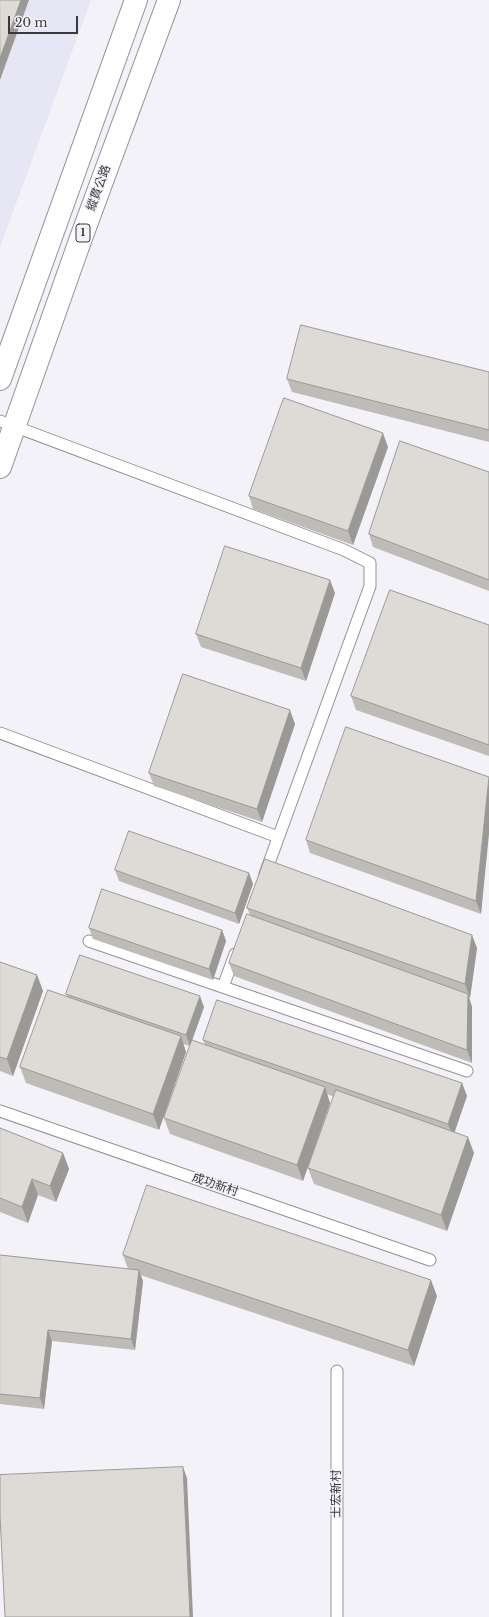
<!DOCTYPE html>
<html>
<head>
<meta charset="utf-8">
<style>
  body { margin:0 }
  #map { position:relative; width:489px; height:1617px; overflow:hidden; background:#f2f2f8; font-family:"Libre Baskerville",serif }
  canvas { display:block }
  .scale { position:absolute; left:8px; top:16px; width:70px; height:18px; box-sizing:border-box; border:2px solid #39393b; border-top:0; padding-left:5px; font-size:12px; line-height:14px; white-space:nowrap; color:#39393b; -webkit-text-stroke:3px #f2f2f8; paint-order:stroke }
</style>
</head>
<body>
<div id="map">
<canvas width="489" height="1617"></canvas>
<div class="scale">20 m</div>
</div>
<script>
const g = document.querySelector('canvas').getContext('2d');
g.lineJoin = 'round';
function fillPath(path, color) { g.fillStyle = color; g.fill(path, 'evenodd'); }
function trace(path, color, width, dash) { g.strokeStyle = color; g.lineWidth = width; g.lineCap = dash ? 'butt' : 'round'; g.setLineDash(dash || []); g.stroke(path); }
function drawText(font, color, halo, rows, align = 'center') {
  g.font = font + ' "Libre Baskerville","Noto Sans TC",serif'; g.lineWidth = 3; g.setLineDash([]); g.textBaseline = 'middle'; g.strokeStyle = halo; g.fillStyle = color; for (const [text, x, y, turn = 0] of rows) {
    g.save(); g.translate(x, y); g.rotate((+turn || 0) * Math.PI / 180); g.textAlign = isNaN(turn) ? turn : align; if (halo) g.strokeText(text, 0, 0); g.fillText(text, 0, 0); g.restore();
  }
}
fillPath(new Path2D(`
  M0 0H91L0 247Z`), '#e6e6f4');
const lane = new Path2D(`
  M0 421 344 550 370 563V586L265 874
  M0 733 278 837
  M89 941 467 1071
  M223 987 235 954
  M0 1111 430 1260
  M337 1371V1617`);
const primary = new Path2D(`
  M0 379 136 0
  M0 467 81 238 169 0`);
trace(lane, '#929297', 13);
trace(primary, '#929297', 24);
trace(lane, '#fff', 11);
trace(primary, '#fff', 22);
fillPath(new Path2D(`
  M489 372V442L292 392 287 379Z
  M388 447 353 545 253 509 249 496Z
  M489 472V591L373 547 369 534Z
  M335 593 306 681 201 647 196 634Z
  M489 625V756L356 710 351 696Z
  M295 724 262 822 154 786 149 773Z
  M489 778 481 914 310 853 306 840Z
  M115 870 249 873 253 884 239 924 119 881Z
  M247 908 477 948 470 998 469 997 472 1007V1063L234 976 229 963 250 915Z
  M89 928 222 930 226 941 213 980 93 939Z
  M0 962 37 975 43 991 13 1076 0 1071Z
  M66 994 204 1007 190 1046 183 1044 186 1052 159 1130 26 1083 20 1067 67 996Z
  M203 1040 462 1083 467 1096 454 1132 474 1153 447 1231 314 1184 308 1168 334 1097 327 1094 330 1103 303 1181 170 1134 164 1118 205 1045Z
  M0 1128 63 1153 69 1169 56 1202 38 1195 28 1223 0 1212Z
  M0 1255 128 1269 123 1255 437 1296 414 1366 140 1275 143 1281 135 1350 52 1341 44 1409 0 1404Z`), '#bfbcb8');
fillPath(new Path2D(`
  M21 0H29L0 80V58Z
  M383 433 388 447 353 545 348 531Z
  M330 580 335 593 306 681 301 668Z
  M290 710 295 724 262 822 257 809Z
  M489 777V834L481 914 476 901Z
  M249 873 253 884 239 924 235 913Z
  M222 930 226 941 213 980 209 969Z
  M472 935 477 948 470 998 465 984Z
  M37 975 43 991 13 1076 7 1059Z
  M468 994 472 1007V1063L467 1050Z
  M200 996 204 1007 190 1046 186 1035Z
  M181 1036 186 1052 159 1130 153 1114Z
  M462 1083 467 1096 453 1137 448 1124Z
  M325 1087 330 1103 303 1181 297 1165Z
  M468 1137 474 1153 447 1231 441 1215Z
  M63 1153 69 1169 56 1202 50 1186Z
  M32 1179 38 1195 28 1223 22 1207Z
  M139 1270 143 1281 135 1350 131 1339Z
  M431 1280 437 1296 414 1366 408 1350Z
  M48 1330 52 1341 44 1409 40 1398Z
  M183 1467 187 1478 193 1617H190Z`), '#9b9996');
const building = new Path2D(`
  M0 0H21L0 58Z
  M301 325 489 372V430L287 379Z
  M284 398 383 433 348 531 249 496Z
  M400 441 489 472V580L369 534Z
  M225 546 330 580 301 668 196 634Z
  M390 590 489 625V745L351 696Z
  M183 674 290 710 257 809 149 773Z
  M346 727 489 777 476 901 306 840Z
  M129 831 249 873 235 913 115 870Z
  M265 859 472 935 465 984 247 908Z
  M102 889 222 930 209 969 89 928Z
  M247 914 468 994 467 1050 229 963Z
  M80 955 200 996 186 1035 66 994Z
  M0 962 37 975 7 1059 0 1057Z
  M48 990 181 1036 153 1114 20 1067Z
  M217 1000 462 1083 448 1124 203 1040Z
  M192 1040 325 1087 297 1165 164 1118Z
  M336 1090 468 1137 441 1215 308 1168Z
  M0 1128 63 1153 50 1186 32 1179 22 1207 0 1198Z
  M147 1185 431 1280 408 1350 123 1255Z
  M0 1255 139 1270 131 1339 48 1330 40 1398 0 1394Z
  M183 1467 190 1617H5L0 1515V1475Z`);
fillPath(building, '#dedbd6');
trace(building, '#9b9996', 1);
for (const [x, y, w] of [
  [83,233,14]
]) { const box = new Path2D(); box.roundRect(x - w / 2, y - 9, w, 18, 3); g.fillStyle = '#f2f2f8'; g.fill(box); trace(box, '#39393b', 1); }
drawText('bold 11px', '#39393b', null, [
  ["1",83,233]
]);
drawText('12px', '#39393b', '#f2f2f8', [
  ["縱貫公路",99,188,-70],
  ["成功新村",215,1185,19],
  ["士宏新村",337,1494,-90]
]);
</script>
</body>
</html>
